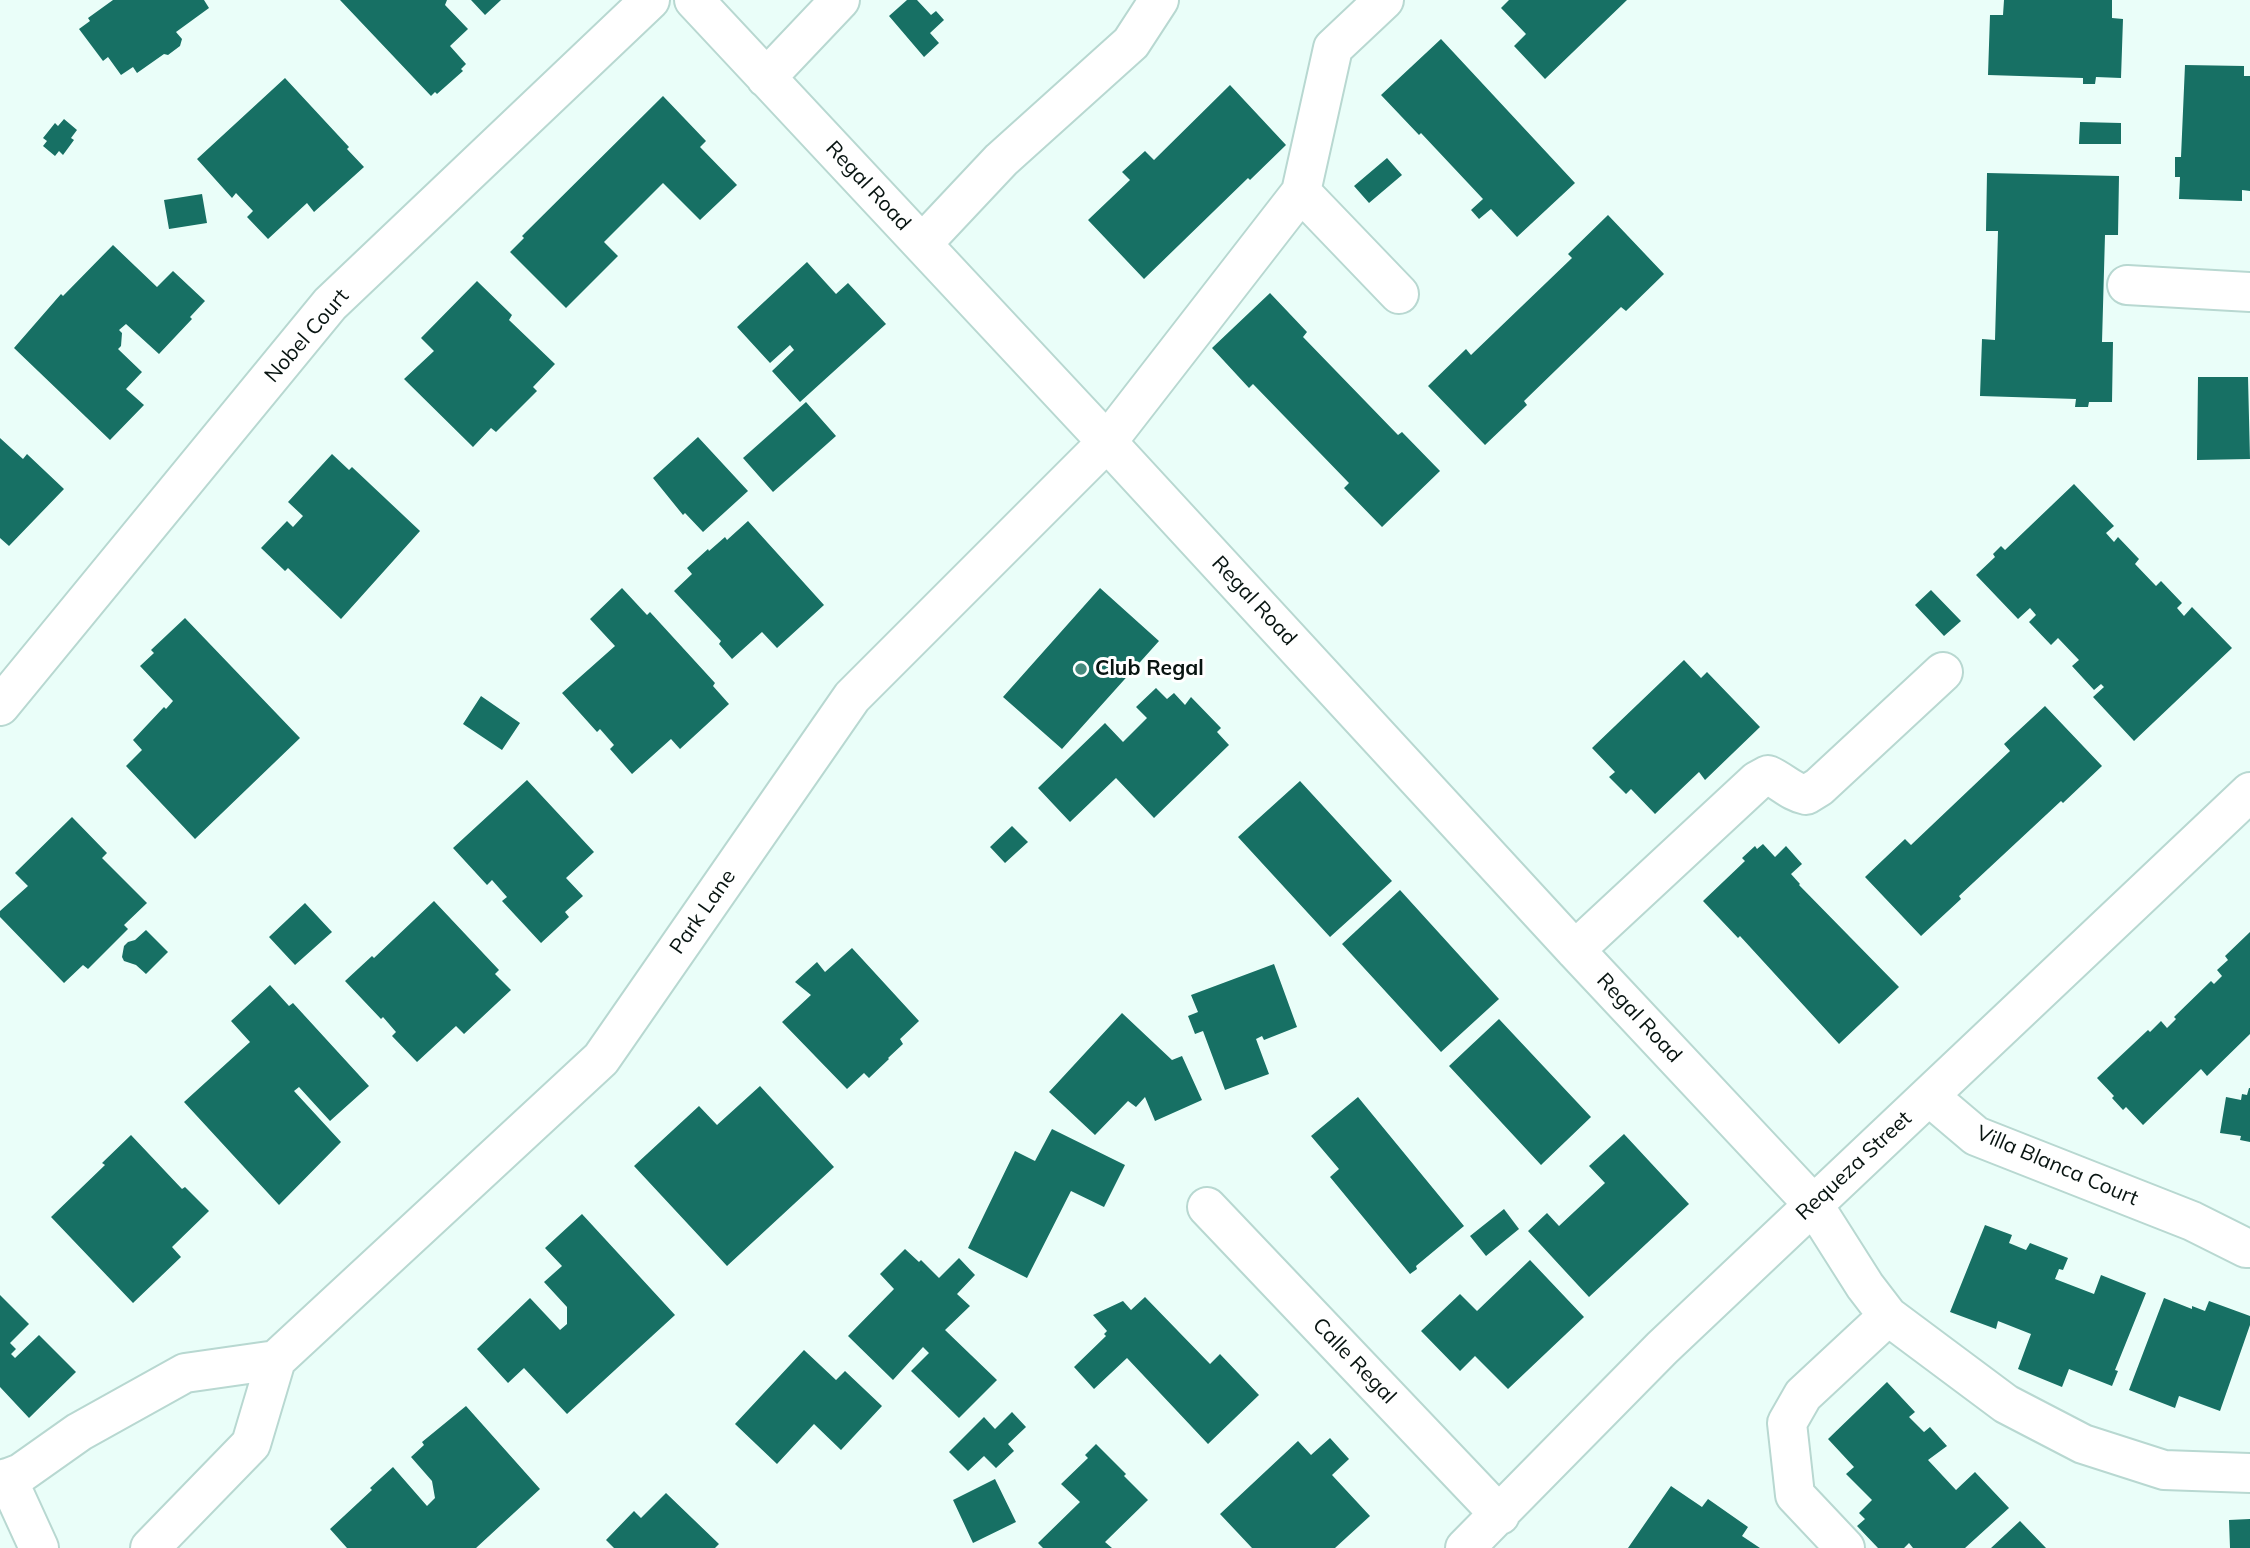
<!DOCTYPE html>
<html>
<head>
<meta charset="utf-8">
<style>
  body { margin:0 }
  canvas { display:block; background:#eafef9 }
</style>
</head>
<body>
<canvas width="2250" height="1548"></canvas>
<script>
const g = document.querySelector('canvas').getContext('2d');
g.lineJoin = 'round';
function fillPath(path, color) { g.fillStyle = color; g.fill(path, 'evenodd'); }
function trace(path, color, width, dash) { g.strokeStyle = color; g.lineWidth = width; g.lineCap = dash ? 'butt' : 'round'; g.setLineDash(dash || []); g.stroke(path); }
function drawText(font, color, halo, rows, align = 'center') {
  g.font = font + ' Mulish,sans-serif'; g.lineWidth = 6; g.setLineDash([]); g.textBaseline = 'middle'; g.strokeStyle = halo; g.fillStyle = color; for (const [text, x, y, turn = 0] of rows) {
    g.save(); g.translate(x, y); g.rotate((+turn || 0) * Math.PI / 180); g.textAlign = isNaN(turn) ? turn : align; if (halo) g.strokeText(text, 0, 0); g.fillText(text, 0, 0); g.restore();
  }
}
fillPath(new Path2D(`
  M113 0H204L209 8 176 32 182 39 180 46 168 55 164 54 137 73 133 67 121 75 108 57 103 61 79 29 90 21 88 18Z
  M340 0H447L445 5 468 29 450 46 466 64 461 69 463 71 437 94 435 92 431 96Z
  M471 0H501L485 15Z
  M907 0H917L931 15 936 11 944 20 930 33 939 43 924 57 889 16Z
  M1509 0H1627L1545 79 1514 46 1526 34 1501 8Z
  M2004 0H2112V18L2123 19 2121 78 2096 77 2095 84H2083V78L1988 75 1990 15H2003Z
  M1441 39 1575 183 1517 237 1491 209 1479 219 1471 210 1483 199 1421 133 1419 135 1381 95Z
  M2185 65 2244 66V76H2250V191L2242 190V201L2179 199 2180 177H2175V157H2181Z
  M285 78 349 147 347 149 364 167 314 212 307 203 268 239 247 217 253 211 236 193 232 198 197 159Z
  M1230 85 1286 145 1250 180 1248 178 1144 279 1088 220 1130 180 1122 172 1145 151 1154 160Z
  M663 96 706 141 700 147 737 185 700 220 663 183 604 242 618 256 566 308 510 252 524 238 522 236Z
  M64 119 77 130 71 138 74 140 63 155 59 151 55 156 43 146 47 141 43 138 55 123 58 126Z
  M2080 122 2121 123V144H2079Z
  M1387 158 1402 175 1369 203 1354 186Z
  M1987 173 2119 176 2118 235H2105L2102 342H2113L2112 402H2089L2088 407H2075L2076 399 1980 396 1982 339 1995 340 1998 231H1986Z
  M202 194 207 223 169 229 164 200Z
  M1608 215 1664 274 1626 311 1621 307 1524 401 1527 405 1485 445 1428 386 1466 349 1471 355 1572 258 1568 254Z
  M113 245 157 287 173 271 205 301 190 317 192 319 159 354 126 324 119 330 122 333 121 346 118 349 142 372 126 389 144 405 110 440 14 348 61 294 63 296Z
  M807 262 836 294 848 283 886 324 800 402 772 371 794 350 790 345 770 363 737 327Z
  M477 281 512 315 509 320 555 364 533 387 537 391 496 432 491 428 473 447 404 379 434 351 421 338Z
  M1270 293 1307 332 1303 337 1398 435 1402 432 1440 471 1382 527 1344 488 1349 483 1253 384 1249 388 1212 348Z
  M2198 377H2248L2250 459 2197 460Z
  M806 402 836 436 773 492 743 458Z
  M698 437 748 491 703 532 685 513 683 515 653 478Z
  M0 438 23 459 27 454 64 489 9 546 0 538Z
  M332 454 349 470 352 467 420 531 341 619 288 568 285 571 261 548 287 521 293 527 303 516 288 502Z
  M2074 484 2114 526 2106 533 2114 542 2118 537 2139 559 2135 564 2156 586 2161 581 2182 603 2177 608 2184 616 2192 607 2232 648 2134 741 2093 697 2104 687 2101 684 2094 690 2072 666 2079 660 2058 638 2051 645 2029 622 2036 615 2030 608 2018 619 1976 575 1995 557 1993 554 2001 546 2005 550Z
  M748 521 824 605 777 648 762 632 732 659 719 644 721 641 674 591 692 574 687 568 708 549 709 551 725 537 727 540Z
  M622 588 647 615 650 612 715 683 713 686 729 704 680 749 671 739 632 774 610 749 614 745 600 729 597 732 562 693 615 646 590 619Z
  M1100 588 1159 641 1062 749 1003 697Z
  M1931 590 1961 621 1944 636 1915 605Z
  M185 618 300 738 195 839 126 766 142 750 133 740 164 707 166 709 173 701 140 666 154 653 151 650Z
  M1684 660 1701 678 1707 672 1760 727 1705 780 1699 772 1655 814 1631 789 1626 794 1609 777 1615 772 1592 748Z
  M1156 688 1167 699 1174 693 1185 705 1191 697 1221 728 1217 732 1229 745 1154 818 1116 778 1070 822 1038 788 1105 723 1123 742 1147 718 1136 707Z
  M481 696 520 723 502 750 463 724Z
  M2045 706 2102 766 2063 803 2061 801 1959 896 1961 899 1921 936 1865 877 1905 839 1911 845 2010 751 2004 744Z
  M527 780 594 852 566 878 583 896 565 912 569 917 541 943 502 901 507 897 492 880 487 885 453 848Z
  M1300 781 1392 881 1330 937 1238 837Z
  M72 817 107 853 102 858 147 903 124 925 128 929 88 969 83 965 64 983 0 917V911L28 886 15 873Z
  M1012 826 1028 842 1005 863 990 847Z
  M1763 844 1775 857 1786 846 1802 864 1791 874 1800 884 1799 885 1899 987 1839 1044 1740 936 1738 938 1703 901 1745 861 1742 858 1755 846 1757 849Z
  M1400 890 1499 999 1441 1052 1342 944Z
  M434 901 499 970 495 974 511 990 464 1034 456 1026 417 1062 392 1036 396 1032 383 1017 381 1019 345 981 372 956 374 958Z
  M305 903 332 932 295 965 269 937Z
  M146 930 168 952 146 974 136 965 124 961 122 957 124 946 128 942 135 940Z
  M2250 932V1034L2207 1076 2201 1069 2143 1125 2126 1107 2123 1110 2112 1098 2114 1096 2097 1078 2148 1030 2150 1032 2161 1021 2167 1028 2176 1019 2174 1017 2211 981 2214 984 2222 976 2217 970 2228 960 2225 956Z
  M852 948 919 1021 900 1039 903 1044 888 1058 889 1059 869 1078 864 1073 847 1089 782 1022 811 995 795 982 817 962 825 972Z
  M1274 964 1297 1027 1264 1040 1262 1036 1256 1039 1269 1074 1225 1090 1203 1031 1195 1034 1188 1016 1198 1012 1191 995Z
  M270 985 289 1006 293 1003 369 1086 330 1121 299 1087 294 1091 341 1142 279 1205 184 1102 250 1042 231 1021Z
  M1122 1013 1172 1060 1182 1056 1202 1100 1155 1121 1145 1097 1136 1107 1128 1101 1095 1135 1049 1092Z
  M1499 1019 1591 1117 1541 1165 1449 1066Z
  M760 1086 834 1167 727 1266 634 1166 699 1106 717 1125Z
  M2249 1088H2250V1142L2240 1140 2241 1136 2220 1133 2226 1097 2241 1100 2242 1094 2247 1095Z
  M1358 1097 1464 1226 1416 1266 1417 1269 1410 1274 1330 1177 1339 1169 1311 1136Z
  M1052 1129 1125 1165 1104 1207 1071 1191 1027 1278 968 1248 1015 1151 1035 1161Z
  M1624 1134 1689 1204 1589 1297 1528 1231 1547 1213 1559 1226 1605 1183 1589 1166Z
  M131 1135 182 1189 185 1187 209 1211 172 1247 181 1257 133 1303 51 1217 105 1165 102 1163Z
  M1504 1209 1519 1229 1486 1256 1470 1236Z
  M582 1214 675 1315 567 1414 524 1368 508 1383 477 1349 530 1298 560 1330 567 1324V1307L544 1282 562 1266 545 1248Z
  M1985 1225 2012 1235 2009 1243 2026 1250 2030 1243 2068 1258 2063 1270 2059 1269 2055 1279 2094 1294 2101 1275 2146 1293 2115 1370 2118 1371 2112 1386 2069 1369 2062 1387 2018 1369 2031 1334 1998 1321 1996 1329 1950 1312Z
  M905 1249 919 1262 921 1260 939 1278 959 1258 975 1275 957 1294 970 1306 945 1330 997 1380 959 1418 911 1371 929 1353 923 1347 893 1380 848 1336 894 1289 880 1274Z
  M1530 1260 1584 1317 1508 1389 1475 1356 1460 1371 1421 1331 1460 1294 1477 1311Z
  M0 1295 29 1324 10 1343 16 1349 11 1354 15 1358 39 1335 76 1372 29 1418 0 1387Z
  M1145 1297 1210 1364 1220 1354 1259 1395 1208 1444 1127 1358 1094 1389 1074 1367 1106 1336 1104 1334 1107 1331 1093 1315 1123 1301 1131 1310Z
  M2164 1298 2192 1309V1306L2205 1311 2209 1301 2250 1316V1325L2220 1411 2179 1396 2175 1408 2129 1390Z
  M804 1350 836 1380 845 1371 882 1406 841 1450 814 1424 777 1464 735 1424Z
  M1887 1382 1915 1412 1909 1417 1924 1432 1930 1427 1947 1446 1928 1460 1956 1490 1975 1472 2009 1508 1965 1548H1913L1909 1543 1904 1548H1878L1857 1526 1865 1519 1859 1513 1872 1500 1846 1474 1854 1467 1828 1439Z
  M466 1406 540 1489 476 1548H347L330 1529 372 1490 370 1488 393 1467 427 1506 435 1498 432 1481 411 1457 424 1445 422 1442Z
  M1012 1412 1026 1427 1008 1444 1014 1451 996 1468 984 1456 968 1471 949 1452 984 1417 995 1429Z
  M1330 1438 1349 1459 1332 1475 1370 1516 1335 1548H1252L1220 1514 1298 1441 1311 1455Z
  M1096 1444 1126 1474 1124 1476 1148 1500 1105 1542 1112 1548H1043L1038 1543 1080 1502 1061 1484 1088 1458 1085 1455Z
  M995 1479 1016 1522 973 1543 953 1500Z
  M1671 1486 1702 1507 1708 1499 1748 1527 1742 1536 1760 1548H1628Z
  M666 1493 719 1544 715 1548H614L606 1540 634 1511 641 1518Z
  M2250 1519V1548H2230L2229 1520Z
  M2020 1521 2046 1548H1991Z`), '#177064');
const minor = new Path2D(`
  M694 0 1107 442 1575 950 1813 1204 1865 1286 1888 1316
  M766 78 840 0
  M1301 192 1399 294
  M922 244 1001 160 1131 43 1159 0
  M2127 285 2250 292
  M0 706 330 304 650 0
  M1575 950 1757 781 1768 775C1782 781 1791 792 1806 795L1819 787 1943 672
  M1930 1097 1976 1136 2192 1221 2246 1248H2250
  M1207 1207 1500 1515
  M276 1360 601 1059 852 697 1107 442 1301 192 1333 48 1384 0
  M7 1478 39 1548
  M0 1481 21 1473 79 1432 185 1373 276 1360
  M150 1548 251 1444 276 1360
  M1465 1548 1662 1348 2250 792
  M1845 1548 1795 1495 1787 1423 1803 1395 1888 1316 2006 1404 2083 1444 2164 1470 2250 1473`);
trace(minor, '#b8d8d1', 42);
trace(minor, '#fff', 38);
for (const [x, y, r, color] of [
  [1081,669,7,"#468a7e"]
]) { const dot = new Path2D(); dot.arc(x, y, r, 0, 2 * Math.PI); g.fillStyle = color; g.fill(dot); trace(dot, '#fff', 2.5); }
drawText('21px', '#081411', '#fff', [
  ["Regal Road",868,186,47],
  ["Nobel Court",307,336,-49],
  ["Regal Road",1254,601,47],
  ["Park Lane",703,912,-55],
  ["Regal Road",1639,1018,47],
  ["Requeza Street",1854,1166,-43],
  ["Villa Blanca Court",2057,1166,23],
  ["Calle Regal",1354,1361,46]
]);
drawText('bold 21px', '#081411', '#fff', [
  ["Club Regal",1095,669]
], 'left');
</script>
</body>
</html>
